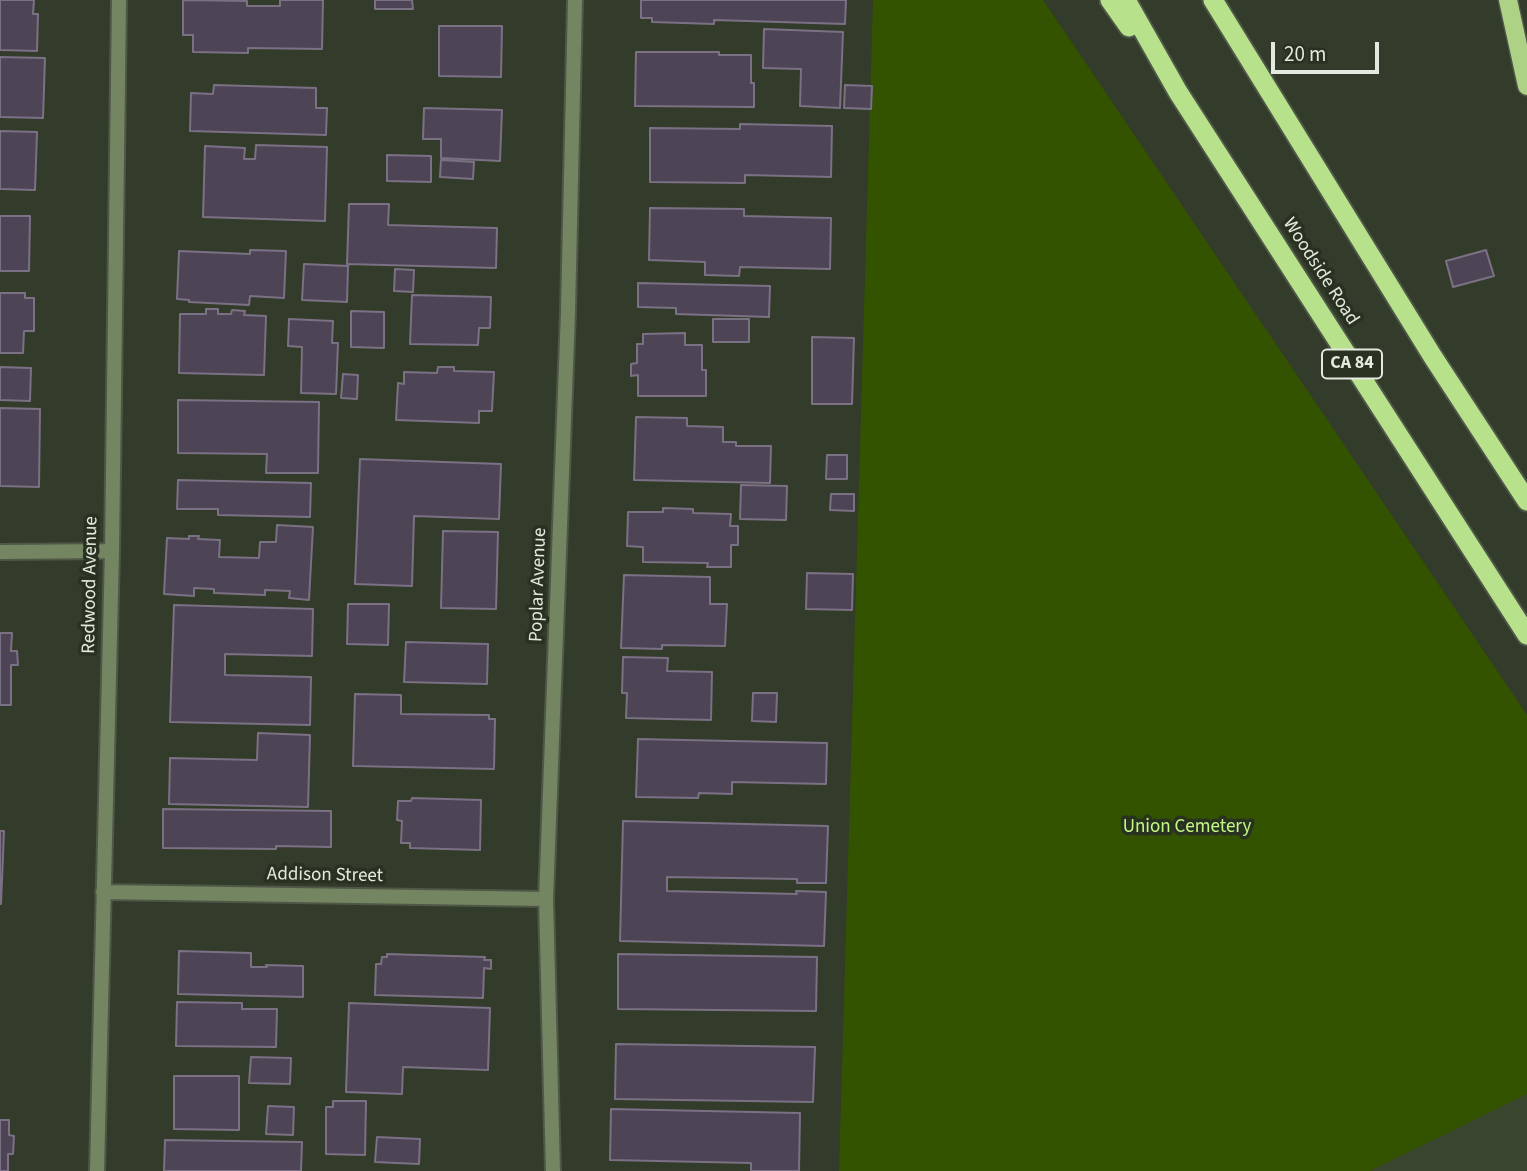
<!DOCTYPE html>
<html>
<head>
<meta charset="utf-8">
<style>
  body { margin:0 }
  #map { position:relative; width:1527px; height:1171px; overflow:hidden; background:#333b2a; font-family:"Source Sans 3",sans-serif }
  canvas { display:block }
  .scale { position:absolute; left:1271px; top:42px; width:108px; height:32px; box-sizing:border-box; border:4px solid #e5eae0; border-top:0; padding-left:9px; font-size:21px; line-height:24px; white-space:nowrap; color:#e5eae0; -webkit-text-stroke:5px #293121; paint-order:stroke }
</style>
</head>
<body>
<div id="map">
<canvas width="1527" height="1171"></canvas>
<div class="scale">20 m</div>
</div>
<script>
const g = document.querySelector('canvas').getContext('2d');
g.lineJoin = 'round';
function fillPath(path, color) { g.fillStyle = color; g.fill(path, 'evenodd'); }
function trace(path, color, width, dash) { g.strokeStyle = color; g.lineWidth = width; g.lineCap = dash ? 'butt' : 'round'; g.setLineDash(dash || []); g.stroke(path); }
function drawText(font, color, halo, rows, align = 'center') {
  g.font = font + ' "Source Sans 3",sans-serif'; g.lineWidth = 7; g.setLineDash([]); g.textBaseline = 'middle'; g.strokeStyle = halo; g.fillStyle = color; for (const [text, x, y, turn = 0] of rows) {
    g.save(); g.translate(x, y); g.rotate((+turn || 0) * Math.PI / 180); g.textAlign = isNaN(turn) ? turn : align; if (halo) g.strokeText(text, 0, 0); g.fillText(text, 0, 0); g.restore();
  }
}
fillPath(new Path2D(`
  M1527 1094V1171H1370Z`), '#3a462f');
fillPath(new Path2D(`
  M873 0H1043L1527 715V1094L1370 1171H839Z`), '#345300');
const building = new Path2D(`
  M0 0H34L33 14H38L37 51 0 50Z
  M183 0 247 1V6H280V0H323L322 49 248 48V53L193 52V35H183Z
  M375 0H412L413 9H375Z
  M641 0H846L845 24 714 20V24L652 22V18H641Z
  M439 26H502L501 77 439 76Z
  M764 29 843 32 840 108 800 106 801 69 763 68Z
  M636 52H719V55H751V83H754V107L635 106Z
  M0 57 45 58 43 118 0 117Z
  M214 85 316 88V108H327L326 135 190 131 191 93 213 94Z
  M845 85 872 86 871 109 844 108Z
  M424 108 502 110 500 161 441 158V139H423Z
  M740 124 832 126 831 177 745 175V183L650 182V128L740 129Z
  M0 131 37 132 35 190 0 189Z
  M256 145 327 147 325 221 203 217 205 146 245 148 244 159H255Z
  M387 155 431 156V182L387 181Z
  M441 160 474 162 473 179 440 177Z
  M349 204H389L388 225 497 228 496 268 347 264Z
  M650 208 744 209V216L831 218 830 269 740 267 739 276 705 275V262L649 260Z
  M0 216H30L29 271H0Z
  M250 250 286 251 284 298 250 296 249 305 189 302V300L177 299 179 251 250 254Z
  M1486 250 1494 276 1453 287 1446 261Z
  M304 264 348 266 347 302 302 300Z
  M395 269 414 270 413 292 394 291Z
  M638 283 770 286 769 317 676 314V308L638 307Z
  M0 293H25V298H34V331H24L23 353H0Z
  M412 295 491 297 490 328H479L478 345 410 344Z
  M206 309H218V314H231L232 310 245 311 244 315 266 316 264 375 179 373 180 314H206Z
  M351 311 384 312V348L351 347Z
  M289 319 333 321 332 343H338L336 394 301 393 302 347 288 346Z
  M713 319H749V342H713Z
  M685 333V345H702V370H706V396H638V375L631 376V364L637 363V344H643V334Z
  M812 337 854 338 852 404H812Z
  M0 367 31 368 30 401 0 400Z
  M438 367H454V371L494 372 492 411H479V423L396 420 398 383 404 384V372L437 373Z
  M343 374 358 375 357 399 341 398Z
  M178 400 319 402 318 473H266L267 454 178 453Z
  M0 408 40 409 39 487 0 486Z
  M636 417 687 418V426L723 427V442H736V446H771L770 483 634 480Z
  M827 455H847V479H826Z
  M360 459 501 464 499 519 414 516 412 586 355 584Z
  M178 480 311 483 310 517 218 515V509H177Z
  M741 485 787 486 786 520 740 519Z
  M831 494H854V511L830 510Z
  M663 508 693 509V513L731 514 730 526H738V545H731V567H707L708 563 643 562V547L627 546 628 512H663Z
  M277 525 313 527 309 600 289 598 290 591 265 590V595L214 593V589L194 588V596L164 594 167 538 189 539V536H199L198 539 220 540 219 557 259 558 260 542H276Z
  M443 531 498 532 496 609 441 608Z
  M807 573 853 574 852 610 806 609Z
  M624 575 710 577V604H727L725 646 662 645V649L621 648Z
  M348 604H389L388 645 347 644Z
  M174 605 313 609 312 656 225 654V675L311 677 310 725 170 722Z
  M0 633H12L11 651H17L18 665H11V705H0Z
  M406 642 488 644 487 684 404 682Z
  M623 657 668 658 667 671 712 672 711 720 626 718 627 693H622Z
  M753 693H777L776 722 752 721Z
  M355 694 401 695V714L489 715V719H495L494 769 353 766Z
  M258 733 310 735 308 807 169 804 170 758 257 760Z
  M638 739 827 743 826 784 732 782V794L699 793 698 798 636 797Z
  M412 798 481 800 480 850 410 848V843H401L402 821 397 820 398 801H411Z
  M163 809 331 811V847L276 846V849L163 848Z
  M623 821 828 826 826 883H797V879L667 877V891L797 894 796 891 826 892 824 946 620 941Z
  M0 831H4L1 904H0Z
  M179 951 251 953V967H267L266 965 303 966V997L178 994Z
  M387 954 485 957 484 960H491V969L484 968 483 998 375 995 376 964H381L382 957H387Z
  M618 954 817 957 816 1011 618 1009Z
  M177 1002 242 1003V1009H277L276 1047 176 1046Z
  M349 1003 490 1008 488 1070 403 1067 402 1094 346 1092Z
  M616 1044 815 1047 813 1102 615 1099Z
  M251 1057 291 1058 290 1084 249 1083Z
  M174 1076H239V1130L174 1129Z
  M333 1101H366L365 1155 326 1154V1107H333Z
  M268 1106 294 1107 293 1135 266 1134Z
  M611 1109 800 1113 799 1171H751V1163L610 1160Z
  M0 1120H9V1135L14 1136 13 1154H8V1171H0Z
  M377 1137 420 1139 419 1164 375 1162Z
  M165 1140 302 1142 301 1171H164Z`);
fillPath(building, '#4d4455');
trace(building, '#7b7184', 2);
const minor = new Path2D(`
  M0 552 112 551
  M103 892 546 899
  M97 1171 112 551 119 0
  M553 1171 546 899 568 312 575 0`);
const primary = new Path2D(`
  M1508 0 1527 86`);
const trunk = new Path2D(`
  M1110 0 1129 27
  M1126 0 1178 92 1527 635
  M1213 0 1433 357 1527 501`);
trace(minor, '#4f5747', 18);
trace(primary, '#4f5747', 21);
trace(trunk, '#4f5747', 23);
trace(minor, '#738561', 14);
trace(primary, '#add285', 18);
trace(trunk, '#b8e18c', 19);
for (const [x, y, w] of [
  [1352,364,60]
]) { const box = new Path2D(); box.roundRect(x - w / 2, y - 14.5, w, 29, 5); g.fillStyle = '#293121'; g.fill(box); trace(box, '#e5eae0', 2); }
drawText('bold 18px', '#e5eae0', null, [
  ["CA 84",1352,364]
]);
drawText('19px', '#e5eae0', '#293121', [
  ["Woodside Road",1320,272,57],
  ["Redwood Avenue",91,585,-89],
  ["Poplar Avenue",539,585,-88],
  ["Addison Street",325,876,1]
]);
drawText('19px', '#c2f983', '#293121', [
  ["Union Cemetery",1187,828]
]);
</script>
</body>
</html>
